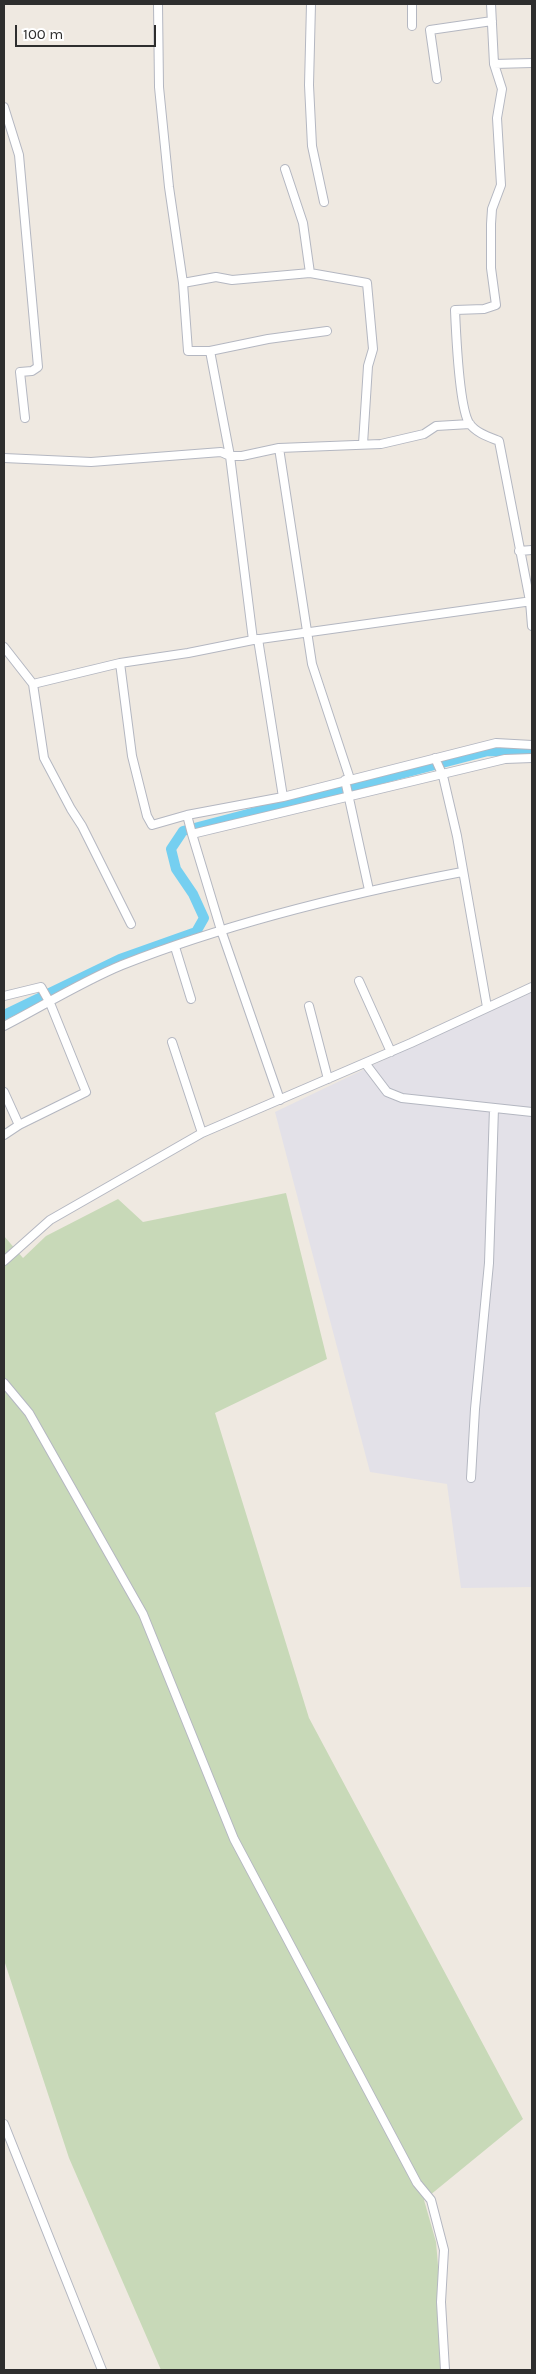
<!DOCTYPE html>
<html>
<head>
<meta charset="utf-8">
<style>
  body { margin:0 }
  #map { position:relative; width:536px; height:2374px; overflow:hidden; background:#efe9e1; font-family:Karla,sans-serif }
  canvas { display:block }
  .frame { position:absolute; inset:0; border:5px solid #2e2e2e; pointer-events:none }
  .scale { position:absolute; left:15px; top:25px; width:141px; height:22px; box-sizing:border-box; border:2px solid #2e2e2e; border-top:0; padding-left:6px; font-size:15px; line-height:18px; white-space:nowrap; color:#2e2e2e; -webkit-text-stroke:4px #fff; paint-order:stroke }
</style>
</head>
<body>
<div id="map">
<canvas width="536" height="2374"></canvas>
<div class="frame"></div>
<div class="scale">100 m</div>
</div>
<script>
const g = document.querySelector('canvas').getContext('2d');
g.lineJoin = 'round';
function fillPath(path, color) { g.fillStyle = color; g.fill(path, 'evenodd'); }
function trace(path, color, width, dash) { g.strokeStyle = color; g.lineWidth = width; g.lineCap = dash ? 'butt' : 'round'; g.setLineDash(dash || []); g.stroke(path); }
fillPath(new Path2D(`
  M532 989V1587L461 1588 447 1484 370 1472 275 1112Z`), '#e3e1e8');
fillPath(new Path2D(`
  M286 1193 327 1359 215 1413 309 1718 523 2119 424 2200 436 2242 447 2370H161L69 2158 4 1960V1236L23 1258 46 1236 118 1199 143 1222Z`), '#c8d9b8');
trace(new Path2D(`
  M4 1015 120 959 196 932 204 918 193 894 176 869 171 849 183 831 488 751 532 752`), '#75cff0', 10);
const minor = new Path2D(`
  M158 4 159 87 169 187 183 283 188 351H210L268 339 327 331
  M311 4 309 85 312 146 324 202
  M412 4V26
  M491 4 494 64 502 89 497 118 501 185 492 209 491 224V268L496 305 484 309 455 310C456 333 459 406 469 423 476 433 489 437 499 441L530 601 532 626
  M494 64 532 63
  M437 79 430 30 492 21
  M4 107 19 155 38 367 32 371 20 372 25 418
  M285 169 303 223 310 273
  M183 283 216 277 232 280 310 273 367 283 373 349 368 366 363 444
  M210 351 230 456 253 640
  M279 448 312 664 350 779
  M4 458 91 462 221 452 230 456H242L279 448 381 444 424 434 436 426 470 424
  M519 551 532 550
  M258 639 283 797
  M4 647 33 684 44 758 71 809 82 826 131 924
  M120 663 132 756 147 816 152 825 187 815 283 797 496 743 532 745
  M33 684 120 663 188 653 253 640 532 601
  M435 758 443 776 457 836 487 1007
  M345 780 369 890
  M187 815 192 834
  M175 947 191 999
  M359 981 391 1052
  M4 996 41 987 50 1003 86 1092 19 1125 4 1135
  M309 1006 328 1079
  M4 1026C41 1007 83 981 122 965 231 922 347 894 462 872
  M172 1042 202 1133
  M365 1063 387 1092 402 1098 532 1112
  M4 1092 19 1125
  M280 1100 221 930 192 834 505 759 532 758
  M4 1261 50 1220 202 1133 411 1043 532 987
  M4 1383 29 1413 143 1614 234 1839 417 2183 431 2200 444 2250 441 2302 445 2370
  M471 1478 475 1409 489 1263 494 1108
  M4 2124 102 2370`);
trace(minor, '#b4b7c1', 10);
trace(minor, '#fff', 8);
</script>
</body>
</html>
